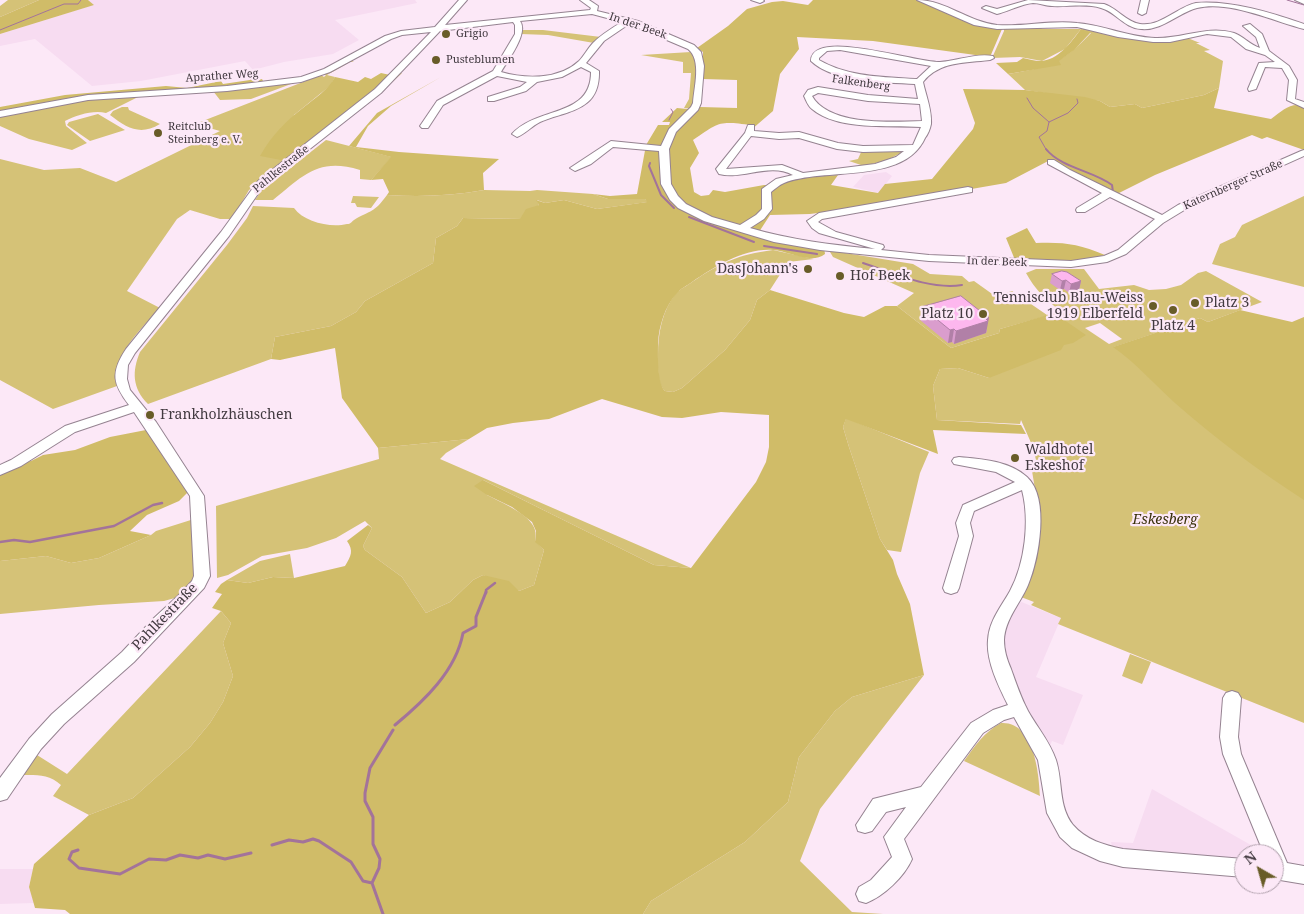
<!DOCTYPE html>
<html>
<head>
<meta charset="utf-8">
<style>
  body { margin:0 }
  #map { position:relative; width:1304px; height:914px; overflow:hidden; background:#fce8f7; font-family:"Noto Serif",serif }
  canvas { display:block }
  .north { position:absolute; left:1234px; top:844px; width:50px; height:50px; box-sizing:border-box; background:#fce8f7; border:1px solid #b2a2ae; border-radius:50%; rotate:322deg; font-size:14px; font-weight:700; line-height:20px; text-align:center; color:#423a40 }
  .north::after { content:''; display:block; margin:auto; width:18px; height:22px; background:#685c28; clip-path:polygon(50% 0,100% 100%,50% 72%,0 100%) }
</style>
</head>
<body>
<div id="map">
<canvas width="1304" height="914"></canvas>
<div class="north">N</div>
</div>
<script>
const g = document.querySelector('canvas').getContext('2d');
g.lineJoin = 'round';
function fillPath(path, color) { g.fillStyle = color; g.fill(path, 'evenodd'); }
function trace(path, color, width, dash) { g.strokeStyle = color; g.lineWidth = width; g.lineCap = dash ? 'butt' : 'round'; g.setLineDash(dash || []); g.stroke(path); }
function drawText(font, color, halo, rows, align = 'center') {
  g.font = font + ' "Noto Serif",serif'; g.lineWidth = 4.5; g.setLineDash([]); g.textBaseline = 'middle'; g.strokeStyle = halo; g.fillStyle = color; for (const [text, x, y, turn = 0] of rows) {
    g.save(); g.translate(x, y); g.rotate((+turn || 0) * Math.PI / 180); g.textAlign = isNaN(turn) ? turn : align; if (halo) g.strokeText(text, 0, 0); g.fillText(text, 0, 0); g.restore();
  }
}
fillPath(new Path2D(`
  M88 0H415L417 3 335 20 359 40 333 54 284 62 253 70 245 61 141 81 92 86 35 39 0 46V34L93 5Z
  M886 172 892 176 879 193 853 187 864 175Z
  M1019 601 1061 618 1036 677 1083 695 1063 745 1052 741 1049 748 1025 709 1004 656 1003 630Z
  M1152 789 1265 853V854H1244V860L1113 850 1111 842 1133 843Z
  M0 869H33L29 887 34 903 0 904Z`), '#f7dcf1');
fillPath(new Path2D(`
  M8 0H39L0 17V6Z
  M1040 26 1042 29H1081L1087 27 1137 39 1185 37 1200 43H1196L1210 50 1204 51 1223 61 1219 88 1204 95 1142 108 1135 104 1110 107 1100 101 1025 90 1008 74C1050 67 1061 64 1091 33L1081 29 1065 49 1042 61 1020 57 992 58 1004 31V28L1017 29V27Z
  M522 30H543L601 37 594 43 548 35 521 34Z
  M691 52 697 57 693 109 684 108 689 99 691 73H683V62L641 55Z
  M349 60 354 62H350L327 75 335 77 331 85 294 115 286 161 249 190 232 219H220L190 210 177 219 127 291 160 308C140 330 113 354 117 386L53 409 0 380V159L44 170 80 168 116 182 220 131 195 124 321 75 324 77 326 75 322 74Z
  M290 82 291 84 251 99 220 100 213 91Z
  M138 97 106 113C93 110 77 115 65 121L66 126 87 143 72 150 29 139 0 126V116L67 101Z
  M122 107H128L129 110 160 124C140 136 127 128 110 115L113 111Z
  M98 114 125 130 90 141 67 125 69 122Z
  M326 140 392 157 371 180 360 179V170C318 157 303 176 273 200H255L261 191Z
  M862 150 902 151 903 152 887 160 864 166 849 161 858 159Z
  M484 190 530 191 537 190 593 194 608 199H645L648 202 597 209 564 200 545 203 537 200 539 205 521 219 463 218 457 226 436 238 433 263 365 301 356 312 331 326 275 337 271 359 148 404C132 388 132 371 140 352L227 245 247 218 253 206 294 208C304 222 330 228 347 224 351 224 351 222 354 220 372 209 373 214 387 195 420 197 451 196 484 190Z
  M353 196 379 197 371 208 357 207 355 203H351Z
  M1304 196V287L1212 264 1220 244 1235 237 1242 225Z
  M773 250 814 259 788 262 770 290 757 300 750 320 725 350 682 388 673 392 665 391C657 384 658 365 658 355 658 333 662 311 676 293 680 289 687 286 692 282 722 262 737 255 773 250Z
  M833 251 913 264 930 274 962 276 969 282 974 281 995 296 1012 291 1047 315 1060 310C1045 300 1035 289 1026 273L1036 269H1084L1099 289 1134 285 1149 290 1166 289 1181 285 1198 273 1206 271 1262 302 1208 322 1200 318 1114 347 1304 452V723L1058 624 1061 618 1031 605 1034 602 1021 597 1038 507 1032 471H1039L1032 445 1021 420 1020 424 937 420 933 386 940 369 958 368 989 378 1010 333 1046 316 1000 329 999 333 951 348 897 306 914 293 833 257 830 252ZM1100 323 1122 339 1109 344 1085 328Z
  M846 418 929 452 920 473 901 552 887 550 880 539 849 447 843 427Z
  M469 439 446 453 440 459 691 568 654 565 483 480 487 495C500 502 531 514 535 530 536 533 535 538 535 541L544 550 534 585 519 591 483 575 473 580 450 602 426 613 402 577 365 550 363 546 372 528 365 521 336 538 307 548 262 556 228 575 217 578 216 506 379 459 378 448Z
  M194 519 195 575 190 589 182 596 164 601 99 605 0 614V561L46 556 71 563 99 558 151 535 156 531Z
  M290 554 294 578 273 577 248 583 227 580 260 561Z
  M221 611 231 623 223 643 233 676 223 702 210 723 190 747 133 798 89 815 53 796 61 785C49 774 37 775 22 775L37 755 67 774Z
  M1130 654 1151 662 1142 684 1122 676Z
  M924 675 820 809 800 861 852 912 883 914H643L651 901 745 842 788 802 799 757 835 711 852 697Z
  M1001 723C1034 721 1039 773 1040 796L964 761C975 746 984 732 1001 723Z`), '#d5c277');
fillPath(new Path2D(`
  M39 0H88L94 5 0 34V17Z
  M813 0H919L1002 29 990 57 873 41 797 37 799 49 780 74 773 111 751 130 752 125C719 121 720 121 693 140L699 153 690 168 694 192 701 196 709 195 713 190 725 192 764 185H775L798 178 838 175 831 185 878 193 885 184 932 179 973 129 975 123 963 89 1025 90 1085 97 1100 101 1110 107 1135 104 1142 108 1204 95 1219 88 1214 108 1271 119C1282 111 1290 102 1304 106V150L1267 137 1262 139 1252 135 1155 175 1115 195 1052 159 1006 183 885 204 810 214 770 215 759 232 824 247 825 254C811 265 789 251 773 250 744 248 716 266 692 282 688 285 680 289 677 293 665 306 659 326 658 343 658 355 657 383 665 391L673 392 682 388 725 350 750 320 757 300 770 290 844 313 864 317 885 306H897L951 348 999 333 1000 329 1054 313 1086 335 1073 343 1064 345 1061 350 989 378 958 368 940 369 933 386 937 420 1021 425 1026 434 933 430 938 454 846 419 843 427 849 447 880 539 893 560 897 574 910 604 924 675 852 697 835 711 799 757 788 802 745 842 651 901 643 914H70L65 910 35 908 29 887 34 864 89 815 133 798 190 747 210 723 223 702 233 676 223 643 231 623 221 611 212 608 222 594 215 592 221 584 227 580 248 583 273 577 294 578 345 566C351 556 354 551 347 541L368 525 372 528 363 546 365 550 402 577 426 613 450 602 473 580 483 575 509 581 519 591 534 585 544 550 535 542 536 531 532 522 512 507 487 495 474 486 483 480 654 565 691 568 756 482 766 462 769 447V415L721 412 682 418 662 417 602 399 549 419 513 423 487 428 469 439 378 448 342 398 335 348 280 360 271 359 275 337 331 326 356 312 365 301 433 263 436 238 457 226 463 218 520 219 526 209 539 205 536 200 545 203 564 200 597 209 647 202 645 199H608L593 194 610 196 637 194 646 145 658 125H669L670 122H662L677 108 697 110 700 107 737 108V80L703 79V52L697 48 728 26 747 9 772 2 783 1 808 5Z
  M1081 29 1091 32 1074 50 1059 61 1061 65 1008 74 996 63 1017 62 1023 58C1029 59 1035 61 1040 61 1058 61 1072 41 1081 29Z
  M381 73 390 75 402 73 374 99 363 101 286 161 260 156C272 135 285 122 304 107 315 98 328 90 335 77L358 82 365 77 371 79Z
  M441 77 391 106 368 126 356 147 399 152 499 159 483 173 484 190C451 196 420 197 387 195L389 192 383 179 371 180 391 157 349 146 377 113Z
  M250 79 255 81 262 79 264 83 103 97 0 116V107L65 95 166 86 187 88 221 81 223 84 250 80Z
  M1027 228 1036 243C1065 242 1078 244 1105 255L1084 260H1015L1006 238Z
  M1240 310 1292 322 1304 317V500C1258 470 1217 440 1175 403 1154 384 1136 363 1113 347L1200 318 1208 322Z
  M146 430 188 492 179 501 147 515 130 531 151 535 99 558 71 563 46 556 0 561V467L31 461 43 455 75 450 110 437Z`), '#d0bc68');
trace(new Path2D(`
  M1287 0 1304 5
  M0 30 64 4H78L81 0
  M1027 98 1033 108 1049 122
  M669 120 673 112 671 109
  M1047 151 1039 137 1047 131 1049 122 1068 113 1078 103 1077 99`), '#a3739a', 1);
trace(new Path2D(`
  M1046 149C1061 168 1094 171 1112 185L1113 192
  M650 163 649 166 661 195 674 208
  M689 217 754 242
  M764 246 817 254
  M863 263C894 273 929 290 962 285`), '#a3739a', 2);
trace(new Path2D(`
  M0 542 14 540 30 542 114 526 153 505 162 503
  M486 593V590L495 583`), '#a3739a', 2.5);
trace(new Path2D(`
  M395 725C424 701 456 671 463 633L476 626V617L486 592
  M272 845 289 840 303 842 313 839 319 841 351 862 363 881 372 883
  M78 850 72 852 69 859 79 868 120 874 149 859 166 860 180 855 198 858 208 855 225 859 251 853
  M383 914 372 883 379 868 380 859 373 844V817L365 801V793L370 768 393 730`), '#a3739a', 3);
const minor = new Path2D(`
  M459 0H467L445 25 590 10 591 8 580 0H589L598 6 597 11 638 21 694 45 701 52 704 66 701 103 698 110 676 132 669 149 671 184 678 196 686 204 712 217 740 225 756 215 762 209V189L776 179 793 175C770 162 743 180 719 174L716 169 745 133 748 125H754V131L779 133 799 132 838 143 863 146 913 145 921 127C889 125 838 131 812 109 808 106 806 100 804 96L808 90 818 87 868 95 918 99 915 84C885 82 834 83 811 61 811 27 920 64 940 62 957 61 975 53 993 56L994 58 990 60C966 63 939 61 923 82 926 96 932 110 931 124 930 129 928 134 925 138 904 185 823 167 784 183 779 185 775 189 771 192L772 209 764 219 750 228C791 240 832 245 875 249L819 233 812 228 807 221 819 213 968 187 972 188V192L822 219 818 222 836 232 883 245 884 247 881 250 929 255 1071 261 1104 256 1118 250 1155 219 1110 197 1085 212H1077L1076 210 1077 208 1102 193 1048 164V160H1054L1070 170 1162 215 1178 205 1301 151 1304 150V156L1186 209 1163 223 1126 254 1107 262 1071 267 929 261 820 250 774 242 704 221 678 208 670 200 661 184 659 151 613 147 591 164 575 171 570 168 611 141 661 146 669 129 691 107 693 103C694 87 702 60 688 49L629 24 604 41 586 63 599 71C600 111 569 110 540 122 532 126 525 134 517 137L512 134C537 106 591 118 591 72L581 67 562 77 537 82 526 91 494 101H488V97L520 87 527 82 497 76 443 105 428 128H422L420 126 437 101 493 71 515 34V25L513 22 440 31 381 93 264 185 229 236 135 353 128 365 127 379 130 390 156 422 204 496 210 576 204 588 134 662 64 724 41 749 7 799 0 801V778L29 739 52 714 122 652 154 618 181 593 192 581 194 576 190 496 134 412 75 432 21 466 0 475V465L11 460 65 426 129 405C113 384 110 373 126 349L221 232 258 181 375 89 431 32 402 35 391 39 330 72 301 82 227 91 88 100 0 117V111L88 95 227 86 301 77 324 69 385 36 401 31 435 27ZM592 14 622 22C612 28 602 34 593 43 588 48 584 56 579 61 559 80 525 79 501 72 508 60 529 33 520 21ZM840 50 931 66 917 79C884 77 848 77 819 60V58L827 51ZM818 93 868 101 920 104 922 121C891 122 829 126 812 96ZM751 136 779 139 799 138 837 149 863 152 904 151 896 157 875 164 803 173 782 165 726 169Z
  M751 0H763L764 1 760 3Z
  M917 0C946 0 968 22 997 25 1023 27 1050 20 1077 23 1103 25 1128 37 1155 38 1182 39 1207 25 1234 33 1243 36 1250 45 1260 48L1256 37 1243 26 1250 24 1262 34 1269 51 1289 66 1297 80 1295 99 1304 102V108L1287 100 1289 80 1282 68 1265 67 1256 89 1249 91 1248 89 1259 63 1275 62 1265 55 1246 49 1231 37 1207 34 1170 42H1153L1118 37 1077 27 997 29 974 25Z
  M1028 0 1104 4C1117 8 1126 22 1140 24 1161 27 1177 7 1196 3 1231 0 1272 13 1304 24V29C1273 21 1229 0 1197 8 1178 13 1162 31 1141 29 1124 28 1116 12 1101 8 1086 3 1068 7 1052 6 1046 6 1039 3 1033 3 1021 4 1009 11 997 14L982 8 986 6 997 9Z
  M1141 0H1149L1146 13 1142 15 1138 13Z
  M1295 0H1304V4Z
  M959 457C981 459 1010 461 1027 477 1050 498 1039 559 1028 585 1020 604 1005 619 1004 640 1004 650 1007 660 1011 669 1016 683 1021 698 1028 711 1037 727 1050 742 1056 760 1063 782 1058 806 1073 825 1086 840 1104 845 1123 849L1244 859V877L1123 867 1100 861 1072 848 1060 837 1047 813 1038 760 1014 717 1004 720 983 733 904 839 912 859C904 877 884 896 866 903L859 901 856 894 859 887 871 880 892 857 884 837 906 807 886 812 872 831 865 833 858 831 856 825 873 799 921 787 971 723 993 710 1008 705C999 687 986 661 988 640 989 621 1001 607 1010 591 1025 563 1030 521 1022 490L974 511 970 523 973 536 959 588 957 592 951 594 945 592 943 588 959 536 956 523 963 505 1015 482 996 472 954 464 952 461 954 458Z
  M1232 691 1238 693 1241 698 1238 737 1241 754 1287 863 1304 866V884L1274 879V854H1264L1223 754 1220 737 1223 698 1226 693Z`);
trace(minor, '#958391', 2);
fillPath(minor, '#fff');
fillPath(new Path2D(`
  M1052 274 1081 281 1079 290 1069 293 1064 289 1060 290 1050 283Z
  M922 307 987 330 986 333 954 344 952 342 948 343 920 320Z`), '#da9dcd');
fillPath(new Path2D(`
  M1066 280 1064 289 1060 290 1062 281Z
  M1081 281 1079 290 1069 293 1071 284Z
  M989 318 986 333 954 344 956 331Z
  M954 329 952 342 948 343 950 330Z`), '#b180a7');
const building = new Path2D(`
  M1062 271 1067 272 1081 281 1071 284 1066 280 1062 281 1052 274Z
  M961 296 989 318 986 319 988 321 956 331 954 329 950 330 922 307Z`);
fillPath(building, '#fdb7ee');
trace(building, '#b180a7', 1);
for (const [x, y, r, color] of [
  [446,34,5,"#685c28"],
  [436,60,5,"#685c28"],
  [158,133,5,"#685c28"],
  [808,269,5,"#685c28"],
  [840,276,5,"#685c28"],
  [1195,303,5,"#685c28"],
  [1153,306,5,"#685c28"],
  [1173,310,5,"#685c28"],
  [983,314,5,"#685c28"],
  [150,415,5,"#685c28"],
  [1015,458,5,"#685c28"]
]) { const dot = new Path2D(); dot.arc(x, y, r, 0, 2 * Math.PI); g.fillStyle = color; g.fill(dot); trace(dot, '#fce8f7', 2); }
drawText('11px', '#423a40', '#fce8f7', [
  ["In der Beek",638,26,19],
  ["Aprather Weg",222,76,-4],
  ["Falkenberg",861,83,8],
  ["Pahlkestraße",281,169,-39],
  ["Katernberger Straße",1233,185,-24],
  ["In der Beek",997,262,2]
]);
drawText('11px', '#423a40', '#fce8f7', [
  ["Grigio",456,34],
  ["Pusteblumen",446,60],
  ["Reitclub",168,127],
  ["Steinberg e. V.",168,140]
], 'left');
drawText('14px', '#423a40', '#fce8f7', [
  ["DasJohann's",798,269,"right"],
  ["Hof Beek",850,276],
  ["Tennisclub Blau-Weiss",1143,298,"right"],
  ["1919 Elberfeld",1143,314,"right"],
  ["Platz 3",1205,303],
  ["Platz 10",973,314,"right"],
  ["Platz 4",1173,326,"center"],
  ["Frankholzhäuschen",160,415],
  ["Waldhotel",1025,450],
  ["Eskeshof",1025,466]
], 'left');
drawText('italic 14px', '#38300a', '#fce8f7', [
  ["Eskesberg",1165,520]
]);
drawText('14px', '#423a40', '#fce8f7', [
  ["Pahlkestraße",165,617,-46]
]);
</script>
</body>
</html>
